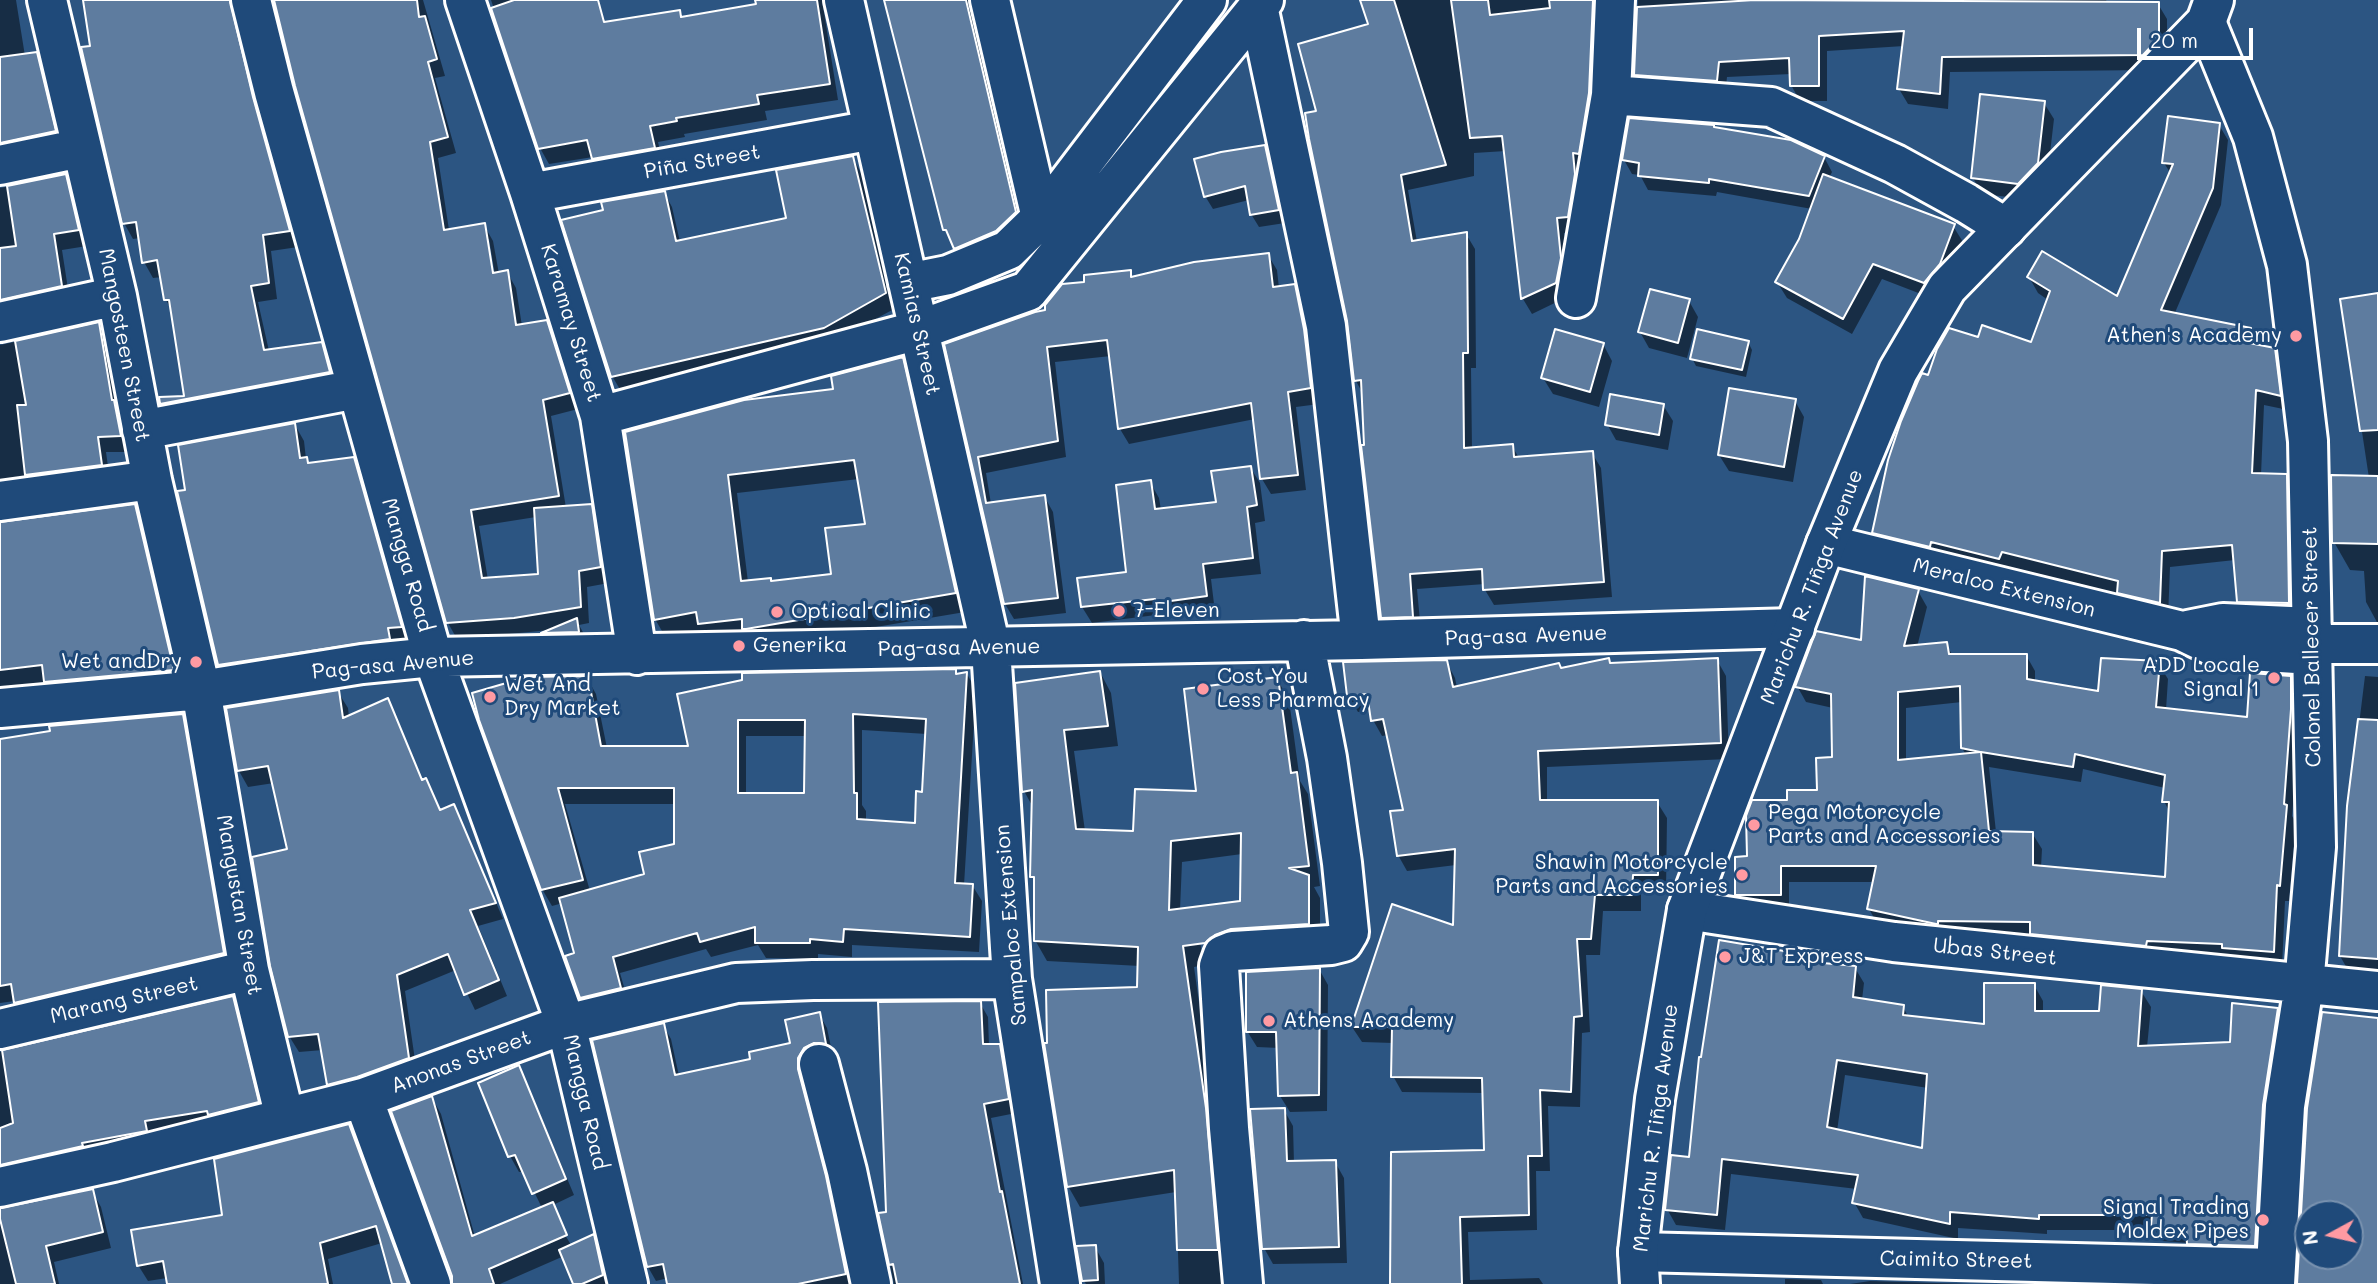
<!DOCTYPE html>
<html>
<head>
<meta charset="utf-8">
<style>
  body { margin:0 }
  #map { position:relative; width:2378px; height:1284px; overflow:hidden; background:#2c5582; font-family:Mali,sans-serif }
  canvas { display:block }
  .north { position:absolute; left:2294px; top:1200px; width:70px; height:70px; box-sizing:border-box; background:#1f4a7a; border:2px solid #7992af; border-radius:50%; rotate:262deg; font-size:19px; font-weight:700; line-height:28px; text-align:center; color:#fff }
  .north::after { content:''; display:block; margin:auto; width:24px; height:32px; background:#ff9aa2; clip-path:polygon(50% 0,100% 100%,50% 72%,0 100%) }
  .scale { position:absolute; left:2137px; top:28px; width:116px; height:32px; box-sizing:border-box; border:4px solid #fff; border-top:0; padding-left:9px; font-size:21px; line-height:24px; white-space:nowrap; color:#fff; -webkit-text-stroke:5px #1f4a7a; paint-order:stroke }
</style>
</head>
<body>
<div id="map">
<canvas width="2378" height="1284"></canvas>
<div class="north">N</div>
<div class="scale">20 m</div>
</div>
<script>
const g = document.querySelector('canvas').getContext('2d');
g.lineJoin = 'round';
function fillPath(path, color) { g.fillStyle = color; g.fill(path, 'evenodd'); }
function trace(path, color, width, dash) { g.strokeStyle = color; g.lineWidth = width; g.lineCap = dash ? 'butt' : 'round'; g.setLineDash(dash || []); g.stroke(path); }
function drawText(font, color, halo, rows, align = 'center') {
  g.font = font + ' Mali,sans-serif'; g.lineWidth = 6; g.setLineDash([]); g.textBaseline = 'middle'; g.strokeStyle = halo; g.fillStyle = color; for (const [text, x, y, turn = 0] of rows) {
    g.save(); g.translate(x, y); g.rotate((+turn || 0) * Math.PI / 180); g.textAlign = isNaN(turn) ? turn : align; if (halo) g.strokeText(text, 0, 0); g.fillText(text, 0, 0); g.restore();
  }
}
fillPath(new Path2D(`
  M0 0H16L25 56 36 54 45 70 63 147 0 162Z
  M84 0H238L298 247 271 251 277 299 258 302 269 351 321 344 330 360 338 388 171 420 162 404 186 398 172 311 166 300 162 277 153 278 144 262 140 238 133 239 124 223Z
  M275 0H423L445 76 435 78 456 153 438 158 449 230 484 225 493 241 499 274 507 272 516 288 522 326 546 322 555 338 578 409 551 416 566 508 591 506 600 522 609 583 587 587 589 623 579 625 585 636 552 649 543 634 550 630 457 639 448 623ZM486 239H489L496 281 493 282ZM536 517 540 576 488 580 479 526Z
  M491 0H599L560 14H600L606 24 679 12 683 18 758 6 757 0H822L838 100 765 111 767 120 684 134 685 137 658 142 663 164 603 175 593 157 549 164 540 148Z
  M886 0H971L1032 244 962 260 945 229Z
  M1362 0H1609L1576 232 1564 233 1569 274 1565 298 1532 314 1523 299 1506 151 1474 153V176L1408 190 1417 242 1466 234 1475 249 1476 368H1471L1472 449 1512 446 1519 458 1592 453 1601 468 1612 597 1494 605 1485 590V584L1417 589 1421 632H1391L1382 617 1366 447 1363 394 1356 381 1318 113 1370 26Z
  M1638 0H1974L2000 3V0H2106L2108 3 2158 4 2167 19V54L2152 70 1950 72 1948 109 1908 104 1899 89 1904 46 1827 51V101H1800L1791 85V74L1727 77 1725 96 1644 90 1636 74Z
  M2044 103 2054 119 2047 179 2027 199 1982 194 1973 178Z
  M2219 125 2228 140 2221 205 2174 315 2250 329 2259 347 2274 350 2283 366 2288 410 2264 405 2261 475 2286 476 2295 491 2297 618 2247 617 2238 601 2235 560 2170 567 2168 618 2128 608 2120 594 2010 567 2008 574 1883 548 1874 533 1929 377 1979 340 2032 344 2048 300 2038 293 2029 277 2118 299 2171 174 2164 163Z
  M1714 129 1824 157 1832 172 1829 178 1953 226 1963 242 1948 280 1934 299 1882 279 1852 334 1787 298 1777 282 1800 239 1812 209 1717 192 1716 196 1648 190 1640 175 1632 174 1624 160Z
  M1264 147 1272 160 1285 223 1259 227 1251 214 1249 200 1213 209 1205 196Z
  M853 158 861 173 894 309 833 342 621 391 612 376 605 211 664 192 672 207 680 242 788 219Z
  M65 176 74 192 87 246 62 250 70 302 0 319V188Z
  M1268 255 1277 270 1279 288 1294 286 1303 301 1319 404 1296 407 1306 490 1271 494 1262 479 1255 419 1129 444 1120 429 1111 356 1055 362 1066 457 986 473 991 504 1044 496 1053 512 1066 613 1014 619 1005 604 947 345 1047 312 1086 283 1130 272 1133 278Z
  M2378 295V624L2366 602 2364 571 2350 570 2334 542 2369 478 2342 300Z
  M1689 301 1698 317 1687 358 1649 348 1640 332Z
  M98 324 107 340 129 452H106L110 481 0 498V345Z
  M1748 342 1752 350 1746 377 1696 366 1692 358Z
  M1603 344 1612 361 1599 407 1553 394 1543 378Z
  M902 359 912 377 965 612 757 647 710 642 704 630 666 638 655 619 627 433 835 391ZM859 479 867 525 833 575 772 583 748 582 737 493Z
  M1795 401 1804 417 1793 482 1729 471 1719 455Z
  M1663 405 1673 421 1668 450 1616 440 1607 424Z
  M295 425 304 441 306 459 310 465 353 459 362 475 409 642 228 680 219 665 187 492Z
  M1250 467 1260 483 1265 521 1255 523 1261 574 1211 579 1215 612 1167 618 1164 614 1092 623 1082 607 1128 574 1150 482 1159 498 1161 510 1218 504Z
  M134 506 144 522 182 686 55 698 46 682 0 688V524Z
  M1918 591 1927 607 1917 647 1946 644 1953 656 2026 655 2035 671V682L2100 693 2158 663 2168 679 2166 710 2249 719 2290 677 2299 693 2300 726 2292 816 2296 822 2289 901H2285L2282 967 1878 925 1869 909 1874 882H1789V910H1746L1737 894 1749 858 1789 802 1818 792 1834 759 1833 708 1806 702 1797 686 1863 643ZM1962 702V748L1966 755 1906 761V708ZM1989 767 2081 782 2083 769 2165 788 2164 801 2170 813 2167 878 2041 868 2042 849 2032 833 1996 832Z
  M1717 660 1726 676 1729 759 1547 767V802H1657L1667 818 1666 891H1641V911H1603L1600 955H1586L1590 1032 1582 1033 1580 1107 1548 1106 1550 1171H1536L1537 1230 1468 1232 1470 1280 1539 1278 1543 1284H1391L1486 1152 1484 1093 1402 1092 1393 1076V1043L1362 1042 1352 1027 1455 927 1456 865 1407 871 1398 855 1405 811 1389 735 1382 736 1373 720 1371 710 1358 712 1349 696 1446 661 1455 678 1457 688 1562 670 1611 665Z
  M955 671 958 675 967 674 976 690 964 885H972L982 901 979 952 852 945V957L818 954V959L766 958 758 945 711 957 706 949 620 973 629 1004 591 1013 581 997 577 955 563 903 552 906 542 889 481 720 587 678 596 694 607 748H690L679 695ZM862 730 927 734 924 794 916 825 866 821V811L862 805ZM746 736H807L806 795H746ZM565 804H676V846L646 876 590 891Z
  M1100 672 1111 693 1118 746 1074 751 1085 831 1135 832 1198 793 1277 679 1289 700 1300 781 1308 794 1320 886 1314 887 1320 898V945L1253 949 1242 928V854L1182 862 1180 910 1198 930 1204 965 1194 967 1217 1130 1230 1284H1179L1176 1192 1080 1207 1068 1186 1139 989 1140 966 1047 961 1035 940 1036 884 1032 876 1034 809 1024 791Z
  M2365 676 2378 677V979L2352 977 2340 956 2349 806Z
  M338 692 348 708 349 717 387 701 396 717 423 781 425 780 441 811 453 806 462 822 503 919 478 926 507 996 475 1010 456 970 405 991 417 1074 338 1100 329 1084 323 1050 299 1052 289 1036V850L274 783 248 787 239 771Z
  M182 715 191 731 232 969 25 1019 15 1001 0 1003V741Z
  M1789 954 1794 962 1855 968 1864 983 1862 1000 1903 1007 1909 1018 1986 1026 2034 985 2043 1001V1013H2100L2141 991 2151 1007 2147 1047 2231 1044 2277 1010 2286 1025 2268 1178 2253 1179 2260 1261 2198 1259 2189 1243 2162 1241 2155 1230H2047V1234L1958 1228V1239L1863 1218 1854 1202 1857 1189 1731 1174 1725 1230 1676 1225 1667 1209ZM1845 1075 1928 1088 1924 1150 1837 1131Z
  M1319 969 1328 985 1327 1111 1290 1112 1280 1096 1279 1048 1257 1047 1247 1031Z
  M232 998 241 1014 267 1118 0 1184V1052Z
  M980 1003 988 1017 989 1046H999L1007 1060 1016 1113 991 1118 1023 1284H894L880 1215 888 1214Z
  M819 1014 827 1028 833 1057V1192L852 1284H669L668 1278 656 1281 648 1267 663 1025 671 1039 679 1076 752 1060 792 1045Z
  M518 1067 527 1083 574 1195 553 1205 564 1226 561 1228 571 1245 593 1236 602 1252 610 1284H575L564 1256 500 1284H454L432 1098 441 1114 475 1237 542 1208 524 1171 519 1172 510 1156 480 1084Z
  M1284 1110 1293 1126 1294 1163 1335 1162 1344 1178 1347 1263 1273 1264 1264 1248Z
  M348 1126 358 1142 410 1284H394L382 1243 328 1259 333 1284H168L167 1278 148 1281 138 1265 224 1216Z
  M92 1191 101 1207 111 1248 54 1262 59 1284H0V1210Z
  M1095 1247 1104 1263 1105 1284H1086L1083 1280Z
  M1785 1279 1821 1280 1823 1284H1785Z
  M1870 1281 1970 1284H1850Z`), '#0007');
const building = new Path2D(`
  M83 0H230L253 97 290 231 263 235 269 283 251 286 264 350 322 342 330 372 160 404 159 397 184 396 169 300H164L157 260 142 263 136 222 122 224 81 47 90 46Z
  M274 0H417L419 17 425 16 437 59 428 62 448 137 430 142 444 230 485 223 493 273 508 270 516 325 547 320 570 393 543 400 559 496 471 510 482 578 538 574 534 508 592 504 601 567 579 571 581 607 514 618 446 623 295 86Z
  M514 0H598L604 22 680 10 681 17 756 4 755 0H817L830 84 757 95 759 104 676 118 677 121 650 126 655 148 592 159 587 140 538 149 491 8Z
  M884 0H966L1016 212 996 231 954 249 946 230H943Z
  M1360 0H1394L1446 165 1401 175 1412 241 1467 232 1468 353H1463L1464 448 1513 444 1514 457 1593 451 1604 582 1483 590 1482 569 1410 574 1413 617 1381 618 1361 445H1364L1361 380 1354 381 1347 321 1309 139 1305 113 1316 111 1298 44 1368 24Z
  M1451 0H1488L1490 15 1550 8 1549 0H1593L1589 93 1579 154 1573 153 1575 174 1568 217 1557 218 1561 258 1556 283 1521 299 1502 136 1470 138Z
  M1755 0 2159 2V38L2143 55 1942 57 1940 94 1897 89 1904 31 1819 36V86H1790L1789 58 1719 62 1717 81 1634 75 1637 7Z
  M37 52 56 131 0 143V57Z
  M1980 94 2045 101 2038 163 2018 184 1971 178Z
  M2168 116 2220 123 2213 188 2161 310 2251 328 2249 343 2275 348 2281 396 2256 390 2252 473 2287 474 2289 603 2237 602 2232 545 2162 551 2160 603 2117 593 2118 581 2002 552 1999 559 1931 542 1930 547 1872 533 1888 460 1901 421 1918 381 1922 373 1928 375 1937 349 1949 328 1978 337 1982 325 2031 342 2050 291 2027 277 2042 251 2117 296 2173 164 2162 163Z
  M1629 118 1714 125V127L1791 140 1825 156 1809 196 1709 179V183L1638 176 1639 163 1622 160Z
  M1265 145 1279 210 1250 215 1245 186 1204 197 1194 159 1221 152Z
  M853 156 886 293 824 328 611 377 561 220 603 210 601 202 665 191 676 241 786 218 776 170Z
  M66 174 79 230 54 234 62 286 0 300V248L16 246 7 186Z
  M1823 174 1955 224 1940 264 1924 283 1873 264 1843 319 1775 282 1799 239Z
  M1269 253 1273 287 1295 284 1304 329 1311 388 1288 392 1298 475 1260 479 1251 403 1118 429 1107 340 1047 347 1058 441 978 457 986 503 1045 495 1058 598 1004 604 944 344 1035 312 1045 310V305L1062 284 1084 282V275L1131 270V277L1194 262Z
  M1650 289 1690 299 1678 343 1638 332Z
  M2378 293V430L2360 431 2340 299Z
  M99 322 112 400H114L121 436 98 437 102 465 25 475 17 405H26L15 341Z
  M1555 329 1604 343 1590 392 1541 378Z
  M1697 329 1749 341 1742 370 1690 359Z
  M903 357 956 593 746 629H742V619L698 624 696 612 654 620 625 432 744 400 833 389 831 376ZM854 460 865 524 825 528 831 574 771 581V578L741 581 728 475Z
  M1729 388 1796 399 1784 467 1718 455Z
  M1610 394 1664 404 1659 435 1605 425Z
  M295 423 300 458 307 457 308 463 354 457 402 627 388 628 390 639 218 665 177 491 185 490 178 445Z
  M1251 466 1257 505 1247 507 1253 558 1203 564 1207 596 1156 603 1155 599 1081 607 1077 578 1126 572 1116 485 1151 480 1155 509 1216 502 1211 471Z
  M2331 475 2378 476V544L2332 543Z
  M135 504 174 670 44 682 42 665 0 670V522Z
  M1865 576 1919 589 1904 646 1947 642 1949 654H2027V679L2098 691 2101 658 2160 661 2156 707 2247 717 2250 673 2291 676V709L2284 804 2287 805 2280 886 2277 885 2274 952 2222 948V944L2147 941 2146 946 2030 934V922L1938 921V924H1936L1867 909 1876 866H1781V895H1735V857L1747 856 1746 816 1752 800H1787V790H1817L1816 758 1832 757 1831 694 1795 687 1816 631 1861 640ZM1960 686 1961 748 1980 752 1898 760V692ZM1981 752 2073 767 2075 754 2165 775 2162 802H2169L2165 877 2033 865V832L1989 831Z
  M577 618 579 632 541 633Z
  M1609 658 1610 663 1718 658 1721 743 1538 751 1540 800H1658V875H1633L1632 895H1595L1591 939H1577L1582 1016 1574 1017 1571 1092 1540 1090 1542 1156H1528L1529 1215 1460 1217 1462 1284H1390L1391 1152 1484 1150 1482 1078 1391 1077 1392 1027H1351L1392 904 1453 925 1455 849 1397 856 1390 811 1403 810 1383 719 1371 721 1367 694 1347 696 1343 662 1447 660 1453 687 1559 663 1561 668Z
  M956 669V674L967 672 955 883 973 884 970 937 844 929 843 942 810 939V943H755V927L700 942 697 933 613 957 621 988 580 998 565 956 574 953 559 898 644 874 639 852 674 844V788H558L583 880 541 890 479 720 472 693 527 677 588 676 601 746H688L677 694 742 680V673ZM853 714 926 719 922 792 916 791 915 823 857 819V793H854ZM738 720H805L804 793H738Z
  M1100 671 1108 726 1064 730 1076 829 1133 831 1135 789 1196 791 1184 689 1278 677 1291 773 1297 772 1309 866 1289 868 1309 875V924L1231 929 1215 935 1205 943 1183 946 1206 1108 1218 1250H1177L1174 1170 1067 1187 1044 1043H1047L1046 990 1137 987 1138 947 1034 941V877H1030L1032 790 1022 792 1015 683ZM1241 833 1240 901 1169 910 1171 841Z
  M339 690 343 718 388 698 422 780 426 778 440 810 454 804 496 903 470 910 499 980 464 995 448 954 397 975 409 1058 357 1077 327 1085 318 1034 288 1037 270 966 252 857 287 849 268 766 237 771 226 708Z
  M183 714 224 953 14 1003 11 984 0 986V739L50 731 49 726Z
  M2358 719 2378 720V959L2339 956 2347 806Z
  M1719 940 1790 952 1789 960 1856 966 1853 997 1904 1005 1903 1015 1984 1024V983H2035V1011H2099L2101 985 2142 989 2138 1046 2230 1042 2232 1003 2278 1008 2263 1105 2255 1246 2187 1244 2186 1228 2151 1226 2152 1215H2039V1219L1950 1212V1224L1852 1203 1858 1175 1722 1159 1717 1215 1665 1210 1671 1155 1689 1157 1699 1057H1701ZM1837 1060 1927 1074 1922 1148 1827 1127Z
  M1320 968 1319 1095 1278 1096 1276 1032H1246V972Z
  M233 996 259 1102 208 1115 207 1111 145 1121 147 1131 82 1143 83 1146 0 1165V1128L13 1123 2 1050Z
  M981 1001 983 1044H1000L1009 1099 984 1104 1000 1192 1002 1191 1020 1284H897L893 1264 889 1265 878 1213 886 1212 878 1002Z
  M820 1012 826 1044 814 1043 804 1048 798 1058V1069L826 1176 846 1274 798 1284H667L663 1264 647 1267 592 1040 664 1023 675 1075 750 1059 749 1052 790 1043 785 1020Z
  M2322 1012 2378 1018V1284H2297L2307 1108ZM2308 1214H2350V1256H2308Z
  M519 1065 566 1179 532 1194 515 1155 508 1157 478 1083Z
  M432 1096 472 1236 553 1202 567 1235 489 1269 494 1284H452V1276L391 1111Z
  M1285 1108 1287 1161 1336 1160 1339 1247 1262 1249 1250 1109Z
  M349 1124 408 1284H392L376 1226 320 1243 328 1284H167L163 1261 137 1266 131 1230 222 1215 214 1159Z
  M93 1189 103 1232 46 1246 55 1284H16L0 1219V1208Z
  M594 1234 603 1275 582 1284H573L559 1250Z
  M1096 1245 1098 1280 1082 1281 1076 1246Z`);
fillPath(building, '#5e7c9f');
trace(building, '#fff', 2);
const minor = new Path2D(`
  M47 0 117 296 152 480 201 690 249 970 285 1118
  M251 0 274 92 433 657 566 1024 628 1284
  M465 0 530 193 600 416 637 655
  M844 0 991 648 1012 979 1060 1284
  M990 0 1041 218
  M1258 6 1326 326 1361 640
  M2206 22 2253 137 2287 265 2308 441 2316 847 2304 985 2285 1106 2275 1284
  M1611 95 1771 107 1895 164 1966 203 2006 228
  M0 165 81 148
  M530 193 873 130
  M908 283 948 275 1008 250 1041 218 1207 0
  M1576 298 1611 95 1615 0
  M0 322 117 296
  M600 416 919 330 1028 291 1264 0
  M142 430 357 389
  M0 501 152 480
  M1826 544 2182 631 2219 649 2312 655
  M2188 630 2223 623 2312 627
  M2312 644H2378
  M0 708 201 690 362 664 433 657 1361 640 1795 628
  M1687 910 1894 942 2378 991
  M0 1029 249 970
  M819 1064 847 1171 871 1284
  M363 1098 431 1284
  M0 1187 113 1162 363 1098 566 1024 736 983 813 980 1012 979
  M1638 1252 2274 1268
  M1243 1284 1229 1128 1219 966 1223 955 1233 951 1331 945 1343 942 1349 932 1342 863 1327 758 1304 640`);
const major = new Path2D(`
  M1640 1284 1638 1252 1655 1099 1687 910 1826 544 1898 371 1947 288 2206 22 2214 0`);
trace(minor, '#fff', 44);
trace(major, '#fff', 44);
trace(minor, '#1f4a7a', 38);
trace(major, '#1f4a7a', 38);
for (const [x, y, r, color] of [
  [2296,336,7,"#ff9aa2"],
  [1119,611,7,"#ff9aa2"],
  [777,612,7,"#ff9aa2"],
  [739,646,7,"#ff9aa2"],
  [196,662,7,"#ff9aa2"],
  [2274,678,7,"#ff9aa2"],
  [1203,689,7,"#ff9aa2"],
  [490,697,7,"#ff9aa2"],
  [1754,825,7,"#ff9aa2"],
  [1742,875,7,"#ff9aa2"],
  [1725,957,7,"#ff9aa2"],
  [1269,1021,7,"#ff9aa2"],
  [2263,1220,7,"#ff9aa2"]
]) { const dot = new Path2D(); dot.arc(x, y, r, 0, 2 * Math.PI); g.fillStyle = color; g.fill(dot); trace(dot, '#1f4a7a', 2.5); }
drawText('21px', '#fff', '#1f4a7a', [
  ["Piña Street",702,162,-10],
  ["Karamay Street",571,323,73],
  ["Kamias Street",917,324,77],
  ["Mangosteen Street",124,345,79],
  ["Mangga Road",407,565,74],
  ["Marichu R. Tiñga Avenue",1812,587,-69],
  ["Meralco Extension",2004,588,14],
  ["Pag-asa Avenue",1526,636,-2],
  ["Colonel Ballecer Street",2312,647,-91],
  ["Pag-asa Avenue",959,648,-1],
  ["Pag-asa Avenue",393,665,-5],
  ["Mangustan Street",239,905,80],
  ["Sampaloc Extension",1011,925,-95],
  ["Ubas Street",1995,952,6],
  ["Marang Street",124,1000,-13],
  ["Anonas Street",461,1062,-20],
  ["Mangga Road",585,1102,77],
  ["Marichu R. Tiñga Avenue",1656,1128,-83],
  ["Caimito Street",1956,1260,1]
]);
drawText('21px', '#fff', '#1f4a7a', [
  ["Athen's Academy",2282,336,"right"],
  ["7-Eleven",1133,611],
  ["Optical Clinic",791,612],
  ["Generika",753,646],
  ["Wet andDry",182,662,"right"],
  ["ADD Locale",2260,666,"right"],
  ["Signal 1",2260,690,"right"],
  ["Cost You",1217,677],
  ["Less Pharmacy",1217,701],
  ["Wet And",504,685],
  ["Dry Market",504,709],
  ["Pega Motorcycle",1768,813],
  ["Parts and Accessories",1768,837],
  ["Shawin Motorcycle",1728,863,"right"],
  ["Parts and Accessories",1728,887,"right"],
  ["J&T Express",1739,957],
  ["Athens Academy",1283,1021],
  ["Signal Trading",2249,1208,"right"],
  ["Moldex Pipes",2249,1232,"right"]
], 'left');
</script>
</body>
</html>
